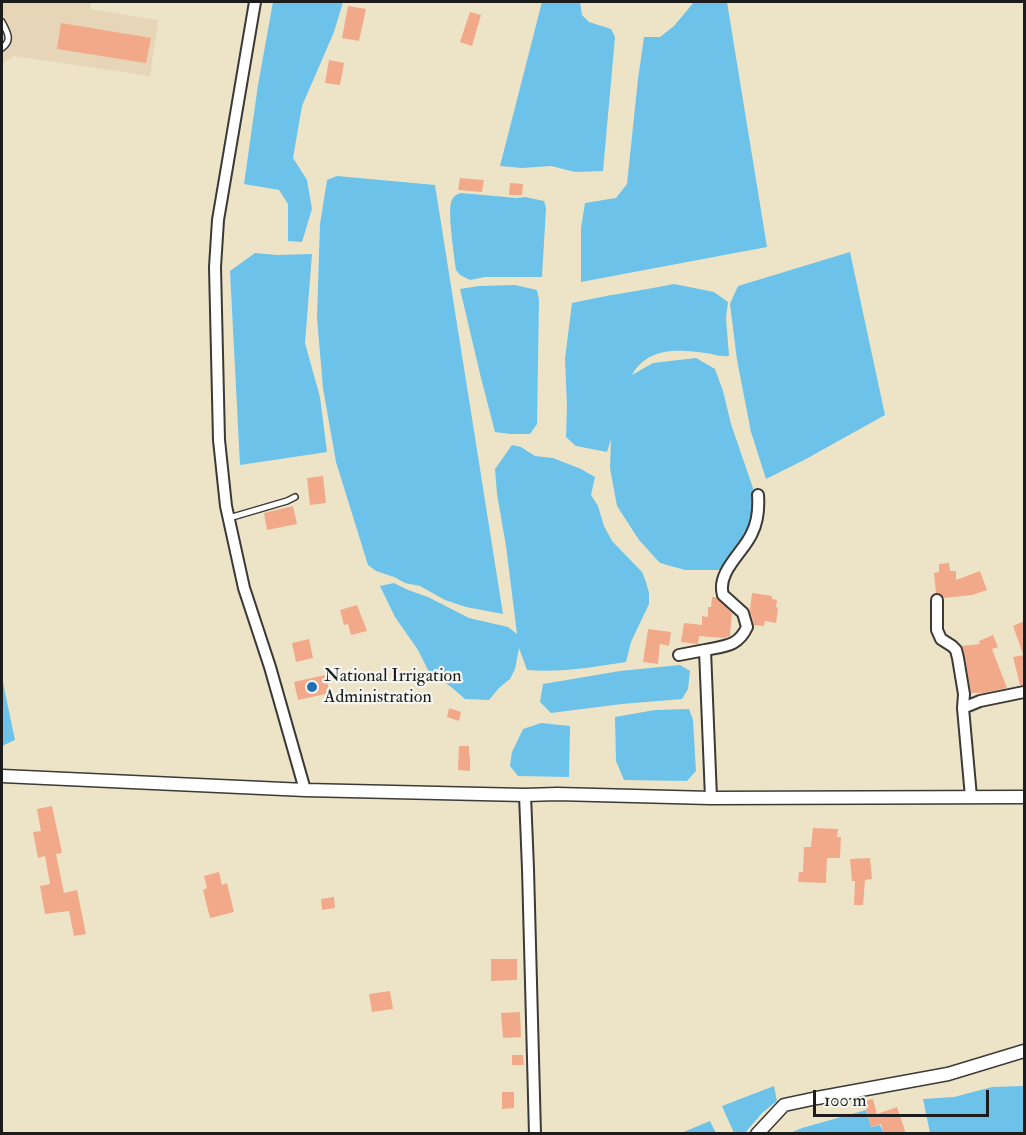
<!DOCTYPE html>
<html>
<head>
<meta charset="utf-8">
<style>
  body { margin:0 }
  #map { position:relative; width:1026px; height:1135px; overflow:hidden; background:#ede4c8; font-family:"IM FELL Double Pica",serif }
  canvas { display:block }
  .frame { position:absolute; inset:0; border:3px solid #1c1c1c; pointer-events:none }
  .scale { position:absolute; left:813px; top:1090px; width:176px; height:27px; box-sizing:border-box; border:3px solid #1c1c1c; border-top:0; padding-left:8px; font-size:18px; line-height:21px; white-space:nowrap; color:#1c1c1c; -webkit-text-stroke:4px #f6f6f2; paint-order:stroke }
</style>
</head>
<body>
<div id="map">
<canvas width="1026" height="1135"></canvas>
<div class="frame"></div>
<div class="scale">100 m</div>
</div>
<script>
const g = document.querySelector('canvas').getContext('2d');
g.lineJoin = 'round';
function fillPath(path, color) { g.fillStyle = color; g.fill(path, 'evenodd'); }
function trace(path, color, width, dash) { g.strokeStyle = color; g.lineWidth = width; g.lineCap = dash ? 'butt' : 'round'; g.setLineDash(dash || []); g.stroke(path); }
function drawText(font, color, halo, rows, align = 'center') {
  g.font = font + ' "IM FELL Double Pica",serif'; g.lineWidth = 4.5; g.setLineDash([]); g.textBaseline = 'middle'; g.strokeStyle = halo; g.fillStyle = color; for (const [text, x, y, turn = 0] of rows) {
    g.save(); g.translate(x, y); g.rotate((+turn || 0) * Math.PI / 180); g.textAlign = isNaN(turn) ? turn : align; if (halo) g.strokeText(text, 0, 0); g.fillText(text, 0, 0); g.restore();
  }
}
fillPath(new Path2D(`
  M2 2H91L90 9 158 20 150 76 14 56 2 64Z`), '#e6d5b7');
fillPath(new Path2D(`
  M273 2H343L334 32 302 106 293 158 307 180 312 209 302 242 288 241V204L279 190 244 184 258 85Z
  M542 2H580L582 15 589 22 611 29 615 37 603 171 575 172 551 166 522 168 500 166Z
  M694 2H727L767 247 581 282V228L585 203 616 198 627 184 638 79 644 37H660L674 26Z
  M337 176 435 185 503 614 466 607 445 600 420 586 405 583 394 577 376 571 368 565 336 462 323 388 317 318 320 224 327 180Z
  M461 193 517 198 525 197 544 201 546 208 542 277H485L470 280 460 275 456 270C454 254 448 216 451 202 453 197 456 194 461 193Z
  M850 252 885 415 806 459 766 479 751 432 737 360 730 304 738 286Z
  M255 253 277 255 312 254 305 343 320 397 327 452 240 465 230 271Z
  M674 284 714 292 728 302 726 318 729 356C718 357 715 354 706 353 679 349 647 347 632 375L653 363 696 358 715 369 723 391 731 424 753 488 754 516 741 543 720 570H685L660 563 639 540 617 506 610 468 611 439 607 452 576 446 566 437 567 406 565 359 572 303C606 295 640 291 674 284Z
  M515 285 537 290 539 300 537 424 530 434H510L495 432 481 378 460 289 479 286Z
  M512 445 521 447 535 456 553 458 581 469 595 477 591 495 598 506 604 526 612 541 642 572 646 582 649 593V604L631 642 626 662C594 667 560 673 527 670L519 648 515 669 510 679 499 688 489 700 465 699 450 686 430 674 418 650 395 617 380 586 394 583 408 590 428 597 469 618 508 627 517 634 506 546 497 494 495 469Z
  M680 665 690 671 688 689 682 699 622 704 551 713 540 702 543 684 620 671Z
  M2 678 15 740 2 746Z
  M689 709 693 720 696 771 687 781 624 780 616 761 615 717 655 710Z
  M541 723 570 726 569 777 518 776 510 766 512 752 523 729Z
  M774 1086 777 1101 762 1113 745 1133H734L722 1106Z
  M1024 1086V1133H930L923 1099 954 1097 992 1087Z
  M866 1110 871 1127 880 1125 884 1133H790L802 1128Z
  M710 1121 716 1133H681Z`), '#6dc2ea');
fillPath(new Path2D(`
  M348 6 366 9 359 41 342 38Z
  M470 12 481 15 472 46 460 42Z
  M61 23 151 38 146 63 57 49Z
  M329 60 344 63 340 85 325 83Z
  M460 178 484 180 482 192 458 190Z
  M510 183 523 184 522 195H509Z
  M323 476 326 503 310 505 307 478Z
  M293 506 297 524 267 530 264 513Z
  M949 563 950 571H956V580L980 571 987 590 972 595 944 598 941 594 936 593 934 573 939 572V564Z
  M752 593 772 596V599L777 600 776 607 778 608 776 623 765 621 764 626 754 625 750 610Z
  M712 597H716L732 613 730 636 724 638 699 636 698 644 681 642 684 623 702 625V616L708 617V607H711Z
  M357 605 367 631 351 635 348 624 344 625 340 610Z
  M1024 621V654H1023L1013 626Z
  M648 629 671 632 669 646 660 644 658 664 643 662Z
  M993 635 998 647 992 649 1007 688 983 693H971L965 657 962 646 980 644 979 641Z
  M309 639 313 658 296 662 292 643Z
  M1024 655V685H1020L1013 657Z
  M325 675 330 693 298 700 294 682Z
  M449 708 461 712 459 721 447 717Z
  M459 746H469V755H470V771L458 770Z
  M52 806 62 853 56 854 64 893 77 890 86 934 74 936 69 911 45 914 40 886 50 884 45 856 38 858 33 832 41 831 37 809Z
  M813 828 838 829 837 837H841L840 858H827L826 883 798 882 799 872H803L804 847H811Z
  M870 858 872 879 865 880 863 905H854L855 881H852L850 859Z
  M219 872 222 885 227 883 234 912 210 918 203 890 207 888 204 876Z
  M334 897 335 908 322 910 321 899Z
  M491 959H517V980L491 981Z
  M390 991 393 1009 372 1012 369 994Z
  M520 1012 521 1037 503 1038 501 1013Z
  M512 1055H523L524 1065H512Z
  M502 1092H514V1108L502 1109Z
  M873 1099 877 1114 897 1107 906 1134H884L881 1124 871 1127 864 1101Z`), '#f2a98a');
const service = new Path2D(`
  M2 22C7 32 13 40 2 48
  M229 518 287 501 295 497`);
const minor = new Path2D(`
  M255 2 218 220 215 267 219 440 226 506 244 588 270 667 305 790
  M937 600V630L941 639 952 646 956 650 958 658 964 694 963 708 971 797
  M679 655 705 650
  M963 708 980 701 1024 692
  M525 795 528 869 535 1134
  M711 798 705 650C724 646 738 647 747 627L743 613 723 595C716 572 744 552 752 533 758 521 759 509 758 495`);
const tertiary = new Path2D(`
  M2 776 305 790 525 795 557 794 711 798 1024 797
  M757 1134 784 1105 817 1098 948 1074 1024 1051`);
trace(service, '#3b3a36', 8);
trace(minor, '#3b3a36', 14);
trace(tertiary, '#3b3a36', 15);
trace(service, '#fff', 5);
trace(minor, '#fff', 10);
trace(tertiary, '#fff', 12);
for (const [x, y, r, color] of [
  [312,687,6,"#1f6fb2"]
]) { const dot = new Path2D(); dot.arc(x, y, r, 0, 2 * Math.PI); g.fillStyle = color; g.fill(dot); trace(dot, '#f6f6f2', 2); }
drawText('18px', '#1c1c1c', '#f6f6f2', [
  ["National Irrigation",324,677],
  ["Administration",324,698]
], 'left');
</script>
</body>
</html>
